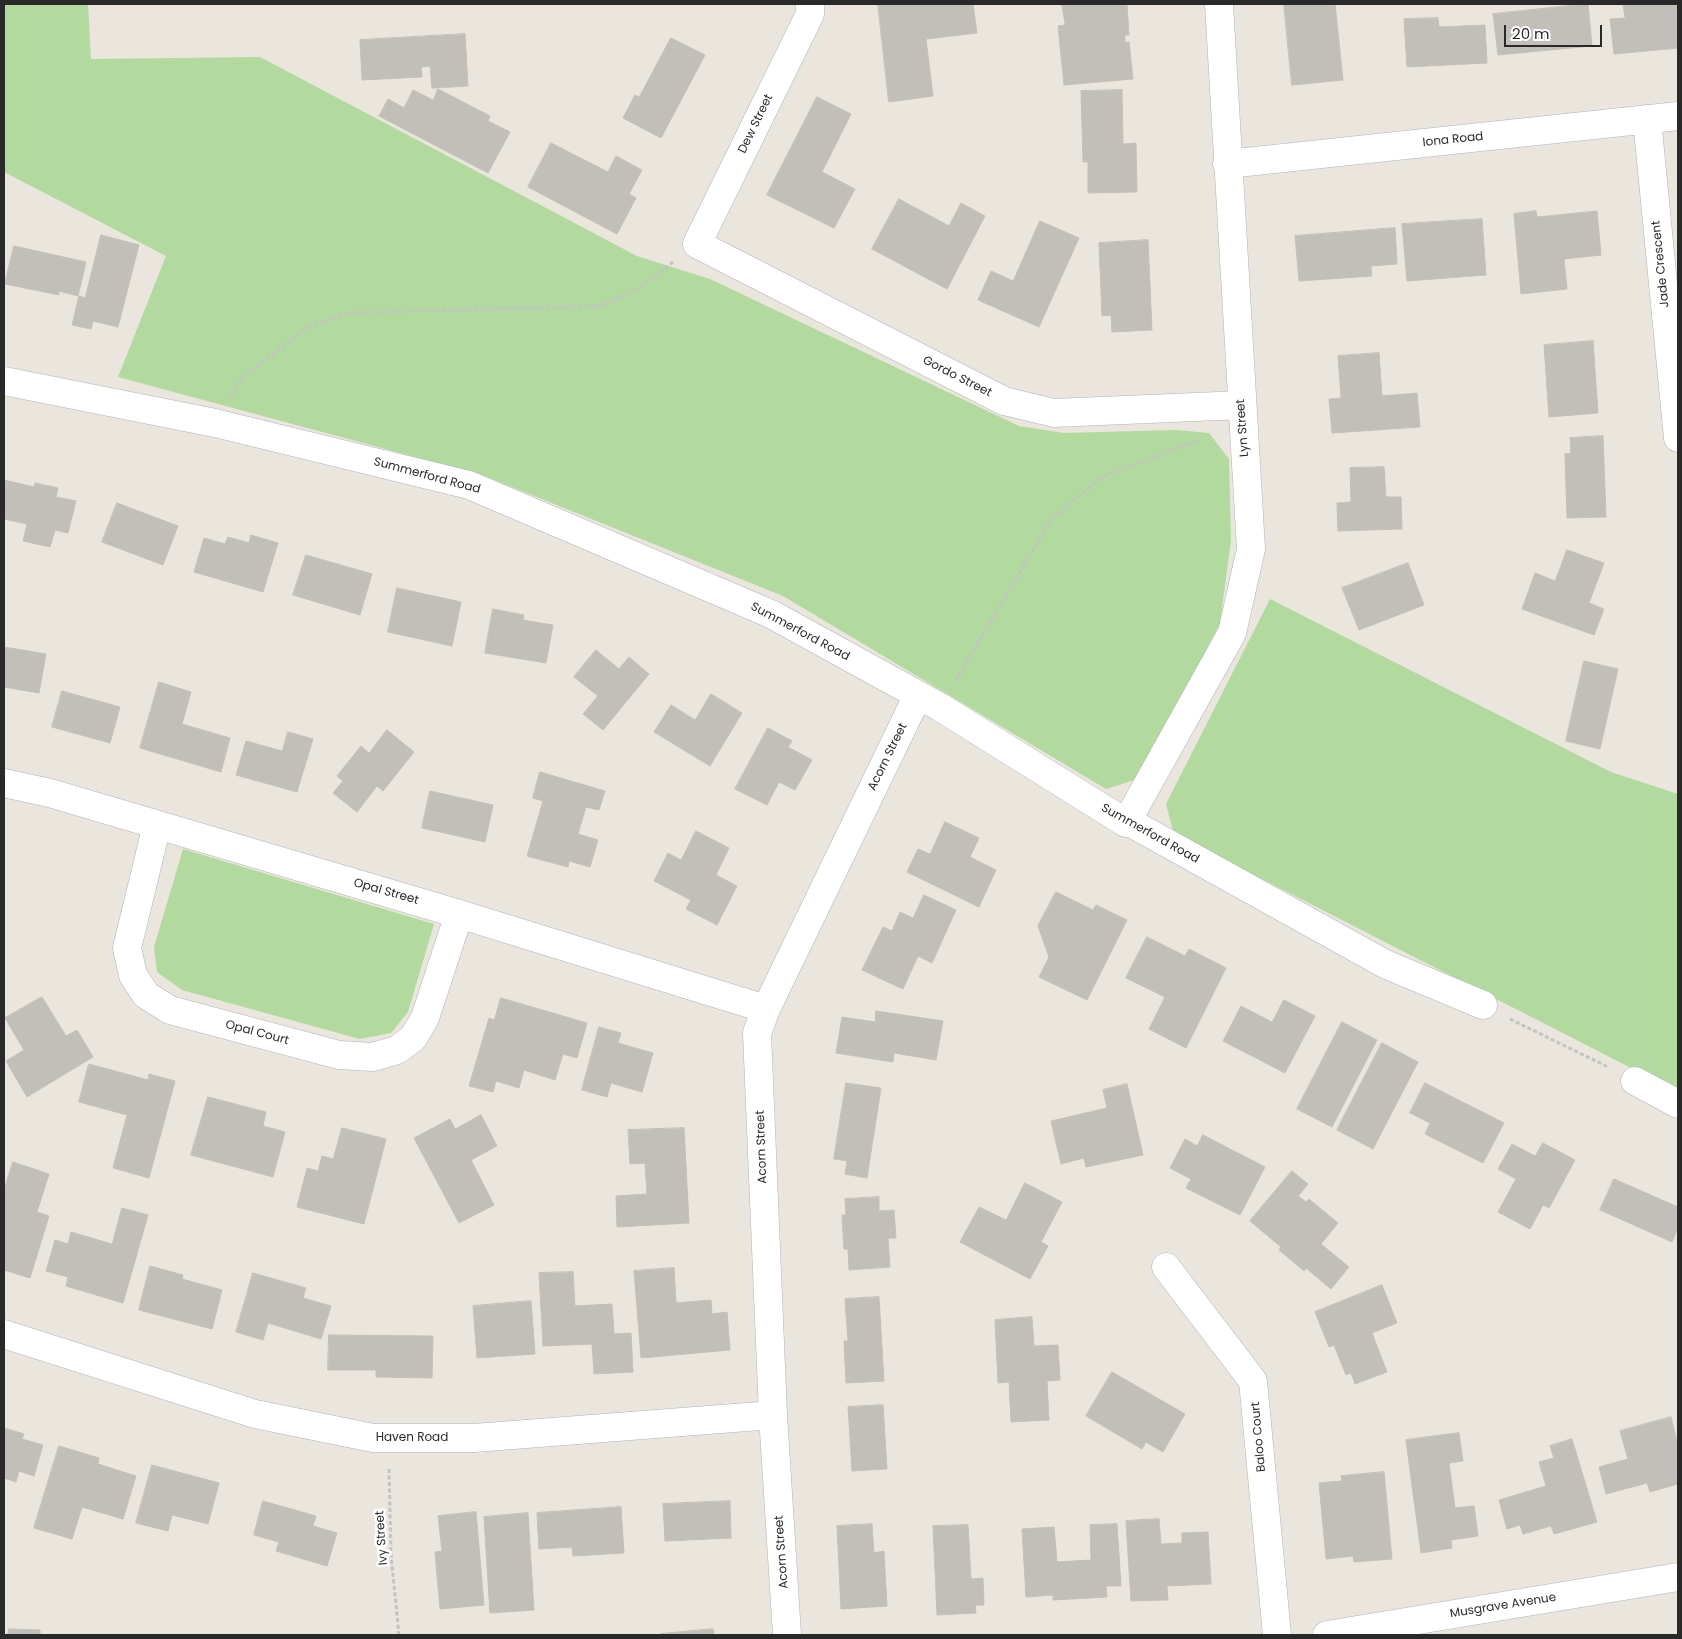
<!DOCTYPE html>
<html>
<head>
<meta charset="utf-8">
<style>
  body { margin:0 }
  #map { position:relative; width:1682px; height:1639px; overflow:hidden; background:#eae5dd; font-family:Poppins,sans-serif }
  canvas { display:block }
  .frame { position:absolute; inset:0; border:5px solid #292929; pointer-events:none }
  .scale { position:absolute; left:1504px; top:25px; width:98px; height:22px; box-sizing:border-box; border:2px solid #292929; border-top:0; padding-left:6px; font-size:15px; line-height:18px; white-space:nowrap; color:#292929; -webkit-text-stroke:4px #fff; paint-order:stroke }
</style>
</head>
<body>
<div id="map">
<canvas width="1682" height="1639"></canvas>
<div class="frame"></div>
<div class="scale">20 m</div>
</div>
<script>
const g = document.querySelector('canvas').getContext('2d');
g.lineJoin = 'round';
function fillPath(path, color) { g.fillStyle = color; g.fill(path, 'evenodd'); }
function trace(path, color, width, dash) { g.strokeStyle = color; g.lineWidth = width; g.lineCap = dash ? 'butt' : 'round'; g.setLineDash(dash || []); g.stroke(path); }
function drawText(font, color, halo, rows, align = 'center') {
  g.font = font + ' Poppins,sans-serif'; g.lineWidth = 5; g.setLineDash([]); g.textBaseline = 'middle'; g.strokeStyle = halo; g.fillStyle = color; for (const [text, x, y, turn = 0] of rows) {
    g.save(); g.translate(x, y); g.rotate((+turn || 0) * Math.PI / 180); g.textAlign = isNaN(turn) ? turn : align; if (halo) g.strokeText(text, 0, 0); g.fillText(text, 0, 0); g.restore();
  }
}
fillPath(new Path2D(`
  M4 4H88L91 59 260 57 637 256 710 279 1019 426 1064 433 1176 430 1209 433 1229 459 1231 540 1220 623 1141 778 1106 789 783 596 482 475 118 377 166 256 4 172Z
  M1270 599 1611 772 1678 794V1092L1174 834 1166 804Z
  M183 849 434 924 408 1012 391 1033 360 1039 182 990 157 972 154 947Z`), '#b2da9f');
const building = new Path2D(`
  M878 4H973L977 33 926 39 933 96 889 102Z
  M1062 4H1127L1129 35H1125V43L1129 42 1133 79 1064 85 1058 26 1065 25Z
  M1284 4H1335L1343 80 1292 85Z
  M1588 4 1592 46 1498 55 1493 14Z
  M1623 4H1678V48L1614 54 1610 19 1625 18Z
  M1438 18 1439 27 1485 25 1487 63 1407 67 1404 19Z
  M465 34 468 86 432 88 430 66 421 67 422 77 362 80 360 40Z
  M671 38 705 55 661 138 623 118 635 95 639 97Z
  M438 89 490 116 488 121 510 132 488 173 379 116 388 99 404 108 413 90 433 100Z
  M1122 90 1123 144 1136 143 1137 192 1088 193V162H1083L1081 91Z
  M817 97 851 114 822 172 855 189 834 228 767 195Z
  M551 143 608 172 616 156 642 170 629 194 636 198 617 234 528 187Z
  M899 199 949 226 961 203 985 216 947 289 872 249Z
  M1536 211 1537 217 1597 211 1601 255 1564 259 1567 289 1521 294 1514 214Z
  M1482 219 1486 275 1407 281 1402 224Z
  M1040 221 1079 238 1039 327 978 300 991 271 1013 281Z
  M1395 228 1397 264 1371 266 1372 276 1299 281 1295 236Z
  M101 235 139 245 118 327 93 321 91 329 72 325 79 296 85 298Z
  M1148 240 1152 330 1112 332 1111 315 1102 316 1099 243Z
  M14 246 86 262 78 296 59 291V295L5 284Z
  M1593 341 1598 413 1549 417 1544 345Z
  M1379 353 1382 396 1417 393 1420 427 1332 433 1329 399 1341 398 1338 356Z
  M1603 436 1606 517 1567 518 1565 454 1571 453 1570 438Z
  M1384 467 1386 497H1401L1402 529 1338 531 1337 503 1351 502 1350 468Z
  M4 480 34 487 35 483 58 488 56 497 76 501 68 533 55 530 50 547 23 541 27 524 4 519Z
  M117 503 178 526 163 565 102 542Z
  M251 535 278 543 263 592 194 572 204 538 225 544 228 537 249 543Z
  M1567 550 1604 563 1589 603 1604 609 1594 635 1522 609 1535 573 1555 581Z
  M306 555 372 574 360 615 293 595Z
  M1408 563 1424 605 1359 630 1342 588Z
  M397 588 461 602 452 646 388 632Z
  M493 609 524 615 523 620 553 625 546 663 485 653Z
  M4 647 46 654 39 693 4 687Z
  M596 650 619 669 629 657 649 674 603 730 583 714 598 696 574 677Z
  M1584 661 1618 669 1600 749 1566 741Z
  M159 682 191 692 182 724 230 738 221 772 140 748Z
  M62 691 120 707 110 743 52 727Z
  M711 694 742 713 710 766 654 732 671 705 695 720Z
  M768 728 792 741 788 747 812 760 795 790 779 782 767 805 735 789Z
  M387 730 414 752 383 791 377 786 357 812 333 793 343 781 337 776 361 746 369 753Z
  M288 732 313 739 297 792 236 775 246 741 282 751Z
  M540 772 605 791 599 810 586 807 578 834 598 840 590 867 569 861 568 867 527 856 543 801 533 798Z
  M430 791 493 805 485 842 422 828Z
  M945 822 979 838 970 857 996 870 979 907 907 872 918 849 930 854Z
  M696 831 729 848 716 875 737 886 717 925 686 909 691 900 654 881 668 853 681 860Z
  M1056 892 1093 910 1096 905 1127 920 1087 1000 1039 977 1049 957 1038 926Z
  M924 895 956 910 932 963 918 956 903 989 862 970 883 927 892 931 900 912 913 918Z
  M1147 937 1185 956 1189 949 1226 968 1186 1048 1149 1029 1165 997 1126 978Z
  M42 997 66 1036 77 1030 93 1057 27 1097 6 1061 24 1050 5 1018Z
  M501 998 587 1023 577 1058 563 1054 555 1080 524 1070 519 1088 496 1081 493 1092 469 1086 489 1018 494 1020Z
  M1284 1000 1315 1016 1285 1073 1223 1041 1241 1006 1272 1022Z
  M876 1011 943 1021 936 1060 894 1053 893 1062 836 1053 842 1017 875 1022Z
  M1342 1022 1377 1040 1332 1127 1297 1109Z
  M599 1027 621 1033 618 1043 653 1053 642 1092 611 1083 607 1097 582 1090Z
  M1382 1043 1418 1062 1373 1149 1337 1130Z
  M89 1064 148 1080 149 1074 175 1081 149 1178 113 1168 127 1115 79 1102Z
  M846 1083 881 1088 867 1178 845 1174 847 1161 834 1159Z
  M1425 1083 1504 1123 1483 1163 1425 1134 1430 1123 1410 1113Z
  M1127 1084 1143 1155 1086 1167 1084 1158 1061 1164 1051 1121 1107 1108 1103 1090Z
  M208 1097 266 1112 263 1126 285 1132 273 1177 191 1155Z
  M481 1115 497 1146 471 1160 494 1205 459 1223 414 1138 450 1119 455 1129Z
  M342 1128 386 1139 364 1224 297 1207 307 1168 318 1171 322 1156 333 1159Z
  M684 1128 689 1223 617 1227 616 1196 647 1194 645 1163 630 1164 628 1130Z
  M1203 1135 1265 1167 1240 1215 1186 1188 1191 1179 1170 1168 1185 1139 1197 1146Z
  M1543 1143 1575 1160 1549 1208 1543 1205 1530 1229 1498 1212 1516 1179 1498 1169 1512 1144 1535 1156Z
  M13 1162 49 1174 37 1212 49 1216 30 1278 4 1270V1190Z
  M1292 1171 1308 1184 1298 1196 1306 1202 1309 1199 1338 1223 1321 1244 1349 1267 1331 1289 1306 1268 1304 1271 1279 1250 1281 1247 1250 1221Z
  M1614 1179 1678 1207V1228L1672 1242 1600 1210Z
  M1025 1183 1062 1202 1041 1242 1048 1246 1030 1279 960 1242 979 1207 1006 1220Z
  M879 1197V1211L894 1210 896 1238H888L890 1267 849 1270 848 1249H844L842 1215H846L845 1199Z
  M122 1208 148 1215 123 1303 66 1286 68 1277 46 1271 55 1240 68 1244 71 1232 112 1244Z
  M150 1266 183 1275 182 1279 222 1290 212 1329 139 1310Z
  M674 1268 676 1303 711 1300 712 1314 727 1312 730 1350 641 1358 634 1271Z
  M573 1272 575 1306 612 1304 614 1334 631 1333 633 1372 594 1374 592 1344 543 1346 539 1273Z
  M253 1273 306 1288 303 1298 331 1306 321 1339 268 1323 263 1340 236 1332Z
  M1382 1285 1397 1323 1372 1333 1387 1372 1355 1384 1351 1373 1346 1375 1334 1345 1329 1347 1315 1312Z
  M879 1297 884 1381 846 1383 844 1341H848L845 1299Z
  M531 1301 535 1354 477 1358 473 1306Z
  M1032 1317 1034 1346 1058 1345 1060 1380 1047 1381 1049 1420 1011 1422 1009 1382 998 1383 995 1320Z
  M329 1335 433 1336 432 1378 376 1377V1370H328Z
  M1112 1372 1185 1414 1163 1452 1146 1442 1142 1449 1086 1416Z
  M883 1405 887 1469 852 1471 848 1407Z
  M1671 1417 1678 1446V1484L1650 1492 1647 1483 1606 1494 1599 1467 1628 1459 1620 1431Z
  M4 1428 24 1434 22 1439 43 1445 34 1476 19 1471 16 1482 4 1478Z
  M1459 1433 1463 1461 1449 1463 1455 1508 1474 1506 1478 1536 1451 1540 1452 1548 1421 1553 1406 1440Z
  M1572 1439 1597 1522 1554 1534 1551 1526 1523 1534 1520 1525 1507 1529 1499 1500 1546 1486 1539 1462 1554 1458 1550 1446Z
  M59 1446 99 1458 98 1464 136 1476 123 1519 82 1507 72 1539 34 1528Z
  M152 1465 219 1483 208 1524 172 1515 168 1531 136 1523Z
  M1384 1472 1392 1559 1354 1562 1353 1556 1326 1559 1319 1483 1342 1481 1341 1476Z
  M263 1501 316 1516 313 1526 337 1533 327 1566 276 1551 279 1542 254 1535Z
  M730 1501 731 1538 665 1541 663 1504Z
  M621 1507 624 1553 573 1556 572 1547 539 1549 537 1513Z
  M476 1512 484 1605 440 1609 435 1552 442 1551 438 1516Z
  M528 1513 534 1610 490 1613 484 1517Z
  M1159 1519 1161 1544 1182 1543V1533L1208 1532 1211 1584 1167 1586 1168 1600 1131 1601 1126 1521Z
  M872 1524 874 1553 884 1551 887 1606 841 1609 837 1526Z
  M1117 1524 1121 1586H1106L1107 1597 1053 1600V1595L1026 1597 1022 1529 1054 1527 1057 1562 1091 1560 1090 1525Z
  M968 1525 971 1579 983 1578 984 1605H975L976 1613 937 1615 933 1526Z
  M9 1629 40 1630V1635H51H8Z
  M713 1629 714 1635H661V1634Z`);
fillPath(building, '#c2beb9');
trace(building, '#c5c0b7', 1);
const minor = new Path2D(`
  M810 4V14L697 244 1004 401 1054 413 1242 405
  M1647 119 1678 438
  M1227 164 1678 116
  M4 381 215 423 469 485 771 614 940 707 1126 823H1131L1385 964 1483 1005
  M4 783 50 793 459 914 766 1009
  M1126 823 1232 633 1251 549 1219 4
  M157 825 127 948 133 975 146 995 170 1010 339 1055 373 1057 397 1050 413 1038 425 1018 459 914
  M1635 1081 1678 1104
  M1166 1267 1253 1381 1277 1635
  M4 1334 255 1414 373 1438H474L773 1415
  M787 1635 773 1415 757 1033 766 1009 918 695
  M1327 1635 1678 1577`);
trace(minor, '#b0b3bb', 29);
trace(new Path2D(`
  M231 396 243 377 308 327 349 313 601 306 641 287 673 262
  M956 680 1052 518 1102 477 1198 440
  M1510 1019 1608 1067
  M389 1469 391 1555 399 1635`), '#c3c3c3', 3, [4, 2.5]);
trace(minor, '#fff', 28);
drawText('12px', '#292929', '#fff', [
  ["Dew Street",756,124,-64],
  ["Iona Road",1453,140,-6],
  ["Jade Crescent",1661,264,-96],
  ["Gordo Street",957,377,27],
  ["Lyn Street",1243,428,-94],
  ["Summerford Road",427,476,15],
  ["Summerford Road",800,632,28],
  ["Acorn Street",888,757,-64],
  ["Summerford Road",1150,834,29],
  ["Opal Street",386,892,16],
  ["Opal Court",257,1033,15],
  ["Acorn Street",762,1147,-92],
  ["Baloo Court",1259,1437,-95],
  ["Haven Road",412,1438],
  ["Ivy Street",382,1538,-94],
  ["Acorn Street",782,1552,-94],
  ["Musgrave Avenue",1503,1606,-9]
]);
</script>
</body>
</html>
